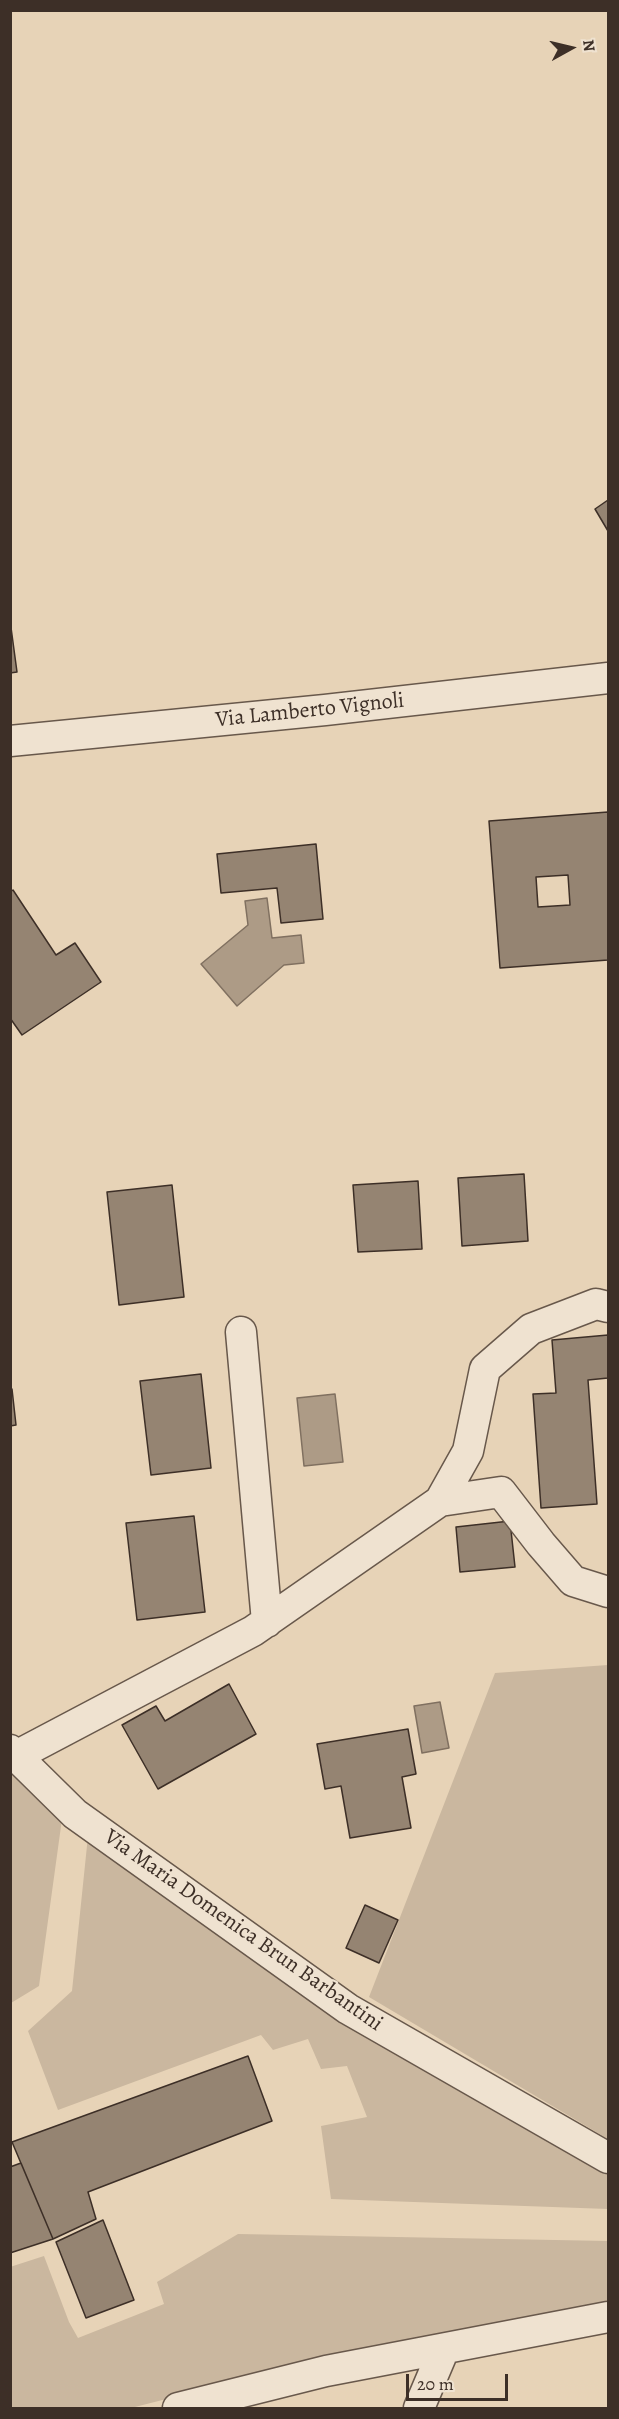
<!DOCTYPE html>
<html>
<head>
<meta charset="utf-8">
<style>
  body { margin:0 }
  #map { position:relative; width:619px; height:2419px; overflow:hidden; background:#e7d3b7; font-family:Alegreya,serif }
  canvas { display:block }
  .frame { position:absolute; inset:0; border:12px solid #3d2f27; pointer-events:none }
  .north { position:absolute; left:541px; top:18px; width:60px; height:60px; -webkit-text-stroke:4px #efe2d0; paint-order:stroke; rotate:82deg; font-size:16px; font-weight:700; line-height:24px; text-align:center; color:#3d2f27 }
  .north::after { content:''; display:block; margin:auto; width:21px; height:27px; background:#3d2f27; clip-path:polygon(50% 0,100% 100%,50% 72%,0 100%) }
  .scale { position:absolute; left:406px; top:2374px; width:102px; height:27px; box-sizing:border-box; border:3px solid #3d2f27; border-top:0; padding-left:8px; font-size:18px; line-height:21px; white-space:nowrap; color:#3d2f27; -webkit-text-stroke:4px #efe2d0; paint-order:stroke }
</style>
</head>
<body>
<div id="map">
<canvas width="619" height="2419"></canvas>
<div class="frame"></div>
<div class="north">N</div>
<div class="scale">20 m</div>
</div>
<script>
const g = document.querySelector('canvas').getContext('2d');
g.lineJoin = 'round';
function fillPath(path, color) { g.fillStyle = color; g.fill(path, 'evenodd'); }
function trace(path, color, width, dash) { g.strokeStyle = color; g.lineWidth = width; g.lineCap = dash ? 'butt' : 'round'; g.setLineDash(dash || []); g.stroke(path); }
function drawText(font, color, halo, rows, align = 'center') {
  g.font = font + ' Alegreya,serif'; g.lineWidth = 4.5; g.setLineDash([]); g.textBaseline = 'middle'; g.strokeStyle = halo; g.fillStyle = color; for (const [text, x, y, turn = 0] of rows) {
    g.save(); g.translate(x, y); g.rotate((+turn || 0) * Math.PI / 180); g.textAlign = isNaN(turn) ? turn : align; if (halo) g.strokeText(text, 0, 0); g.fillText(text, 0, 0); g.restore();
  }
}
fillPath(new Path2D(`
  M608 1665V2139L369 1997 495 1673Z
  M10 1771 62 1819 39 1986 11 2003Z
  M88 1836 608 2175V2209L331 2199 321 2126 367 2117 347 2066 321 2069 308 2039 273 2050 261 2035 58 2110 28 2031 72 1991Z
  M238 2234 608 2241V2304L186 2394 131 2408H11L10 2267 44 2256 69 2322 78 2338 164 2304 157 2282Z`), '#cab79f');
const water = new Path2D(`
  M267 898 272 938 301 935 304 963 284 965 237 1006 201 964 248 925 245 901Z
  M335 1394 343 1462 304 1466 297 1398Z
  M440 1702 449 1748 422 1753 414 1706Z`);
fillPath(water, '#ad9b86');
trace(water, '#807060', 1.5);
const building = new Path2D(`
  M608 500V531L595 509Z
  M10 620 17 672 10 673Z
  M608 812V960L500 968 489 821ZM568 875 570 905 538 907 536 877Z
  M316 844 323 919 281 923 277 888 221 893 217 854Z
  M13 890 56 955 75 943 101 982 22 1035 10 1018V892Z
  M524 1174 528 1241 462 1246 458 1178Z
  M418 1181 422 1249 358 1252 353 1185Z
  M172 1185 184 1297 119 1305 107 1192Z
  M608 1335V1378L588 1380 597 1504 541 1508 533 1394 556 1393 552 1340Z
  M201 1374 211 1468 151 1475 140 1381Z
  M10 1389H12L16 1425 10 1426Z
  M194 1516 205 1612 137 1620 126 1523Z
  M510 1521 515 1567 460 1572 456 1527Z
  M229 1684 256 1734 158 1789 122 1725 156 1706 165 1721Z
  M408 1729 416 1774 402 1777 411 1828 350 1838 341 1786 325 1789 317 1744Z
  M365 1905 398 1920 379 1963 346 1948Z
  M248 2056 272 2121 88 2192 96 2219 53 2239 12 2142Z
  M21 2163 53 2239 10 2253V2167Z
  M103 2220 134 2300 86 2318 56 2242Z`);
fillPath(building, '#958472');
trace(building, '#3d2f27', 1.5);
const street = new Path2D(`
  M10 741 325 710 608 678
  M241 1332 267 1622
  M440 1501 468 1451 485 1369 531 1329 596 1304 608 1307
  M10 1750 75 1814 348 2009 608 2158
  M16 1756 253 1631 440 1501 501 1492 541 1544 573 1581 608 1592
  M178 2408 326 2371 608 2317
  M419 2408 444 2349`);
trace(street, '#68584b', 33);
trace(street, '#efe2d0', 30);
drawText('22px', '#3d2f27', '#efe2d0', [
  ["Via Lamberto Vignoli",310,711,-6],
  ["Via Maria Domenica Brun Barbantini",243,1931,35]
]);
</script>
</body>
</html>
